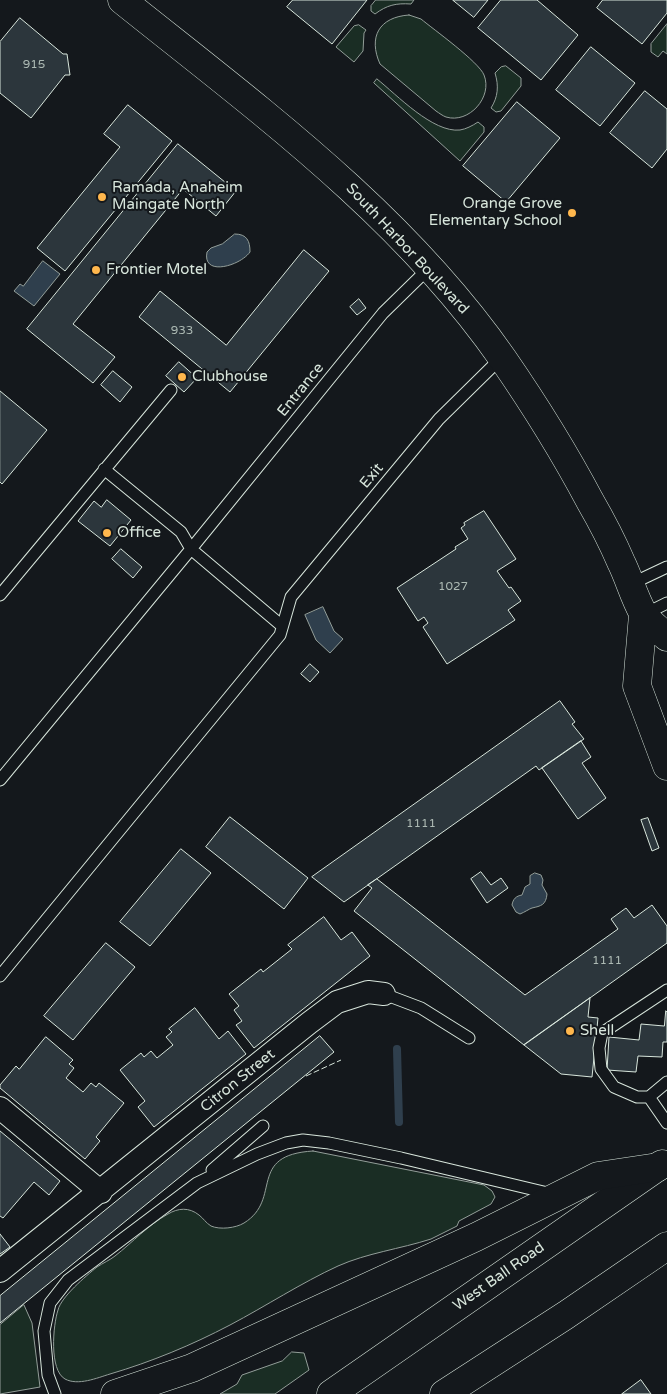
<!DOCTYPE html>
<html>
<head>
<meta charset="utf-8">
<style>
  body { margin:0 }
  canvas { display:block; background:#14181c }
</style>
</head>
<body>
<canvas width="667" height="1394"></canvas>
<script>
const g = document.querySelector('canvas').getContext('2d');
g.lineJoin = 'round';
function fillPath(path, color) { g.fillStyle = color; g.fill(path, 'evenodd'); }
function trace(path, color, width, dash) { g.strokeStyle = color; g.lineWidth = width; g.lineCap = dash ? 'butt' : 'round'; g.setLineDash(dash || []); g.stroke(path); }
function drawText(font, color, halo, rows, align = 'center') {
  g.font = font + ' "Varela Round",sans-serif'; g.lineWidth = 4; g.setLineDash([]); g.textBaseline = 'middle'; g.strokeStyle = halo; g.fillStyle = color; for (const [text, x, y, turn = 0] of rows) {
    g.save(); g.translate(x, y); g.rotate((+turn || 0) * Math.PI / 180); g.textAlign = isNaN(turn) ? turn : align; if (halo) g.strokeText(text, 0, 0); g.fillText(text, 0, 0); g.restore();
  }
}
const green = new Path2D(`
  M376 0H414L411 4C396 3 387 5 375 14L371 11V6Z
  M409 15 421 19C433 29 479 62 484 75 493 97 469 124 446 117 443 116 439 113 436 111L380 64C368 37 379 17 409 15Z
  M667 24V54L663 51 658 57 651 52V44Z
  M359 25 366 30 364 33 363 51 354 62 336 47 354 26Z
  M506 66 521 78V86L501 111 496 112 491 108C498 97 499 86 495 73L501 67Z
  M377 79C397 95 433 133 460 130 466 129 472 126 478 122L484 127V132L460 161 374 83Z
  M313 1151 484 1185 492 1191 495 1197 491 1204 459 1221 457 1226C448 1230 440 1235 431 1239 400 1249 367 1253 338 1266 301 1283 266 1306 230 1325 192 1345 151 1362 110 1374 97 1378 78 1386 65 1379 49 1370 53 1325 58 1310 61 1297 86 1276 97 1267 103 1263 110 1260 115 1256 133 1242 148 1225 168 1214 178 1208 189 1207 199 1215 203 1218 206 1223 211 1226 220 1230 236 1228 244 1223 283 1199 246 1155 313 1151Z
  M24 1305 32 1323 40 1387 0 1394V1325Z
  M292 1352 304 1353 309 1370 275 1394H220L237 1384 242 1375 282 1361Z`);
fillPath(green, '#1a2d24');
trace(green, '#939e99', 1);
const water = new Path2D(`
  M235 234C247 234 250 241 250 252 240 266 202 277 207 252L211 248 222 244Z
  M43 261 60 274 34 306 14 291 20 284 23 286Z
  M323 607 334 631 343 639 330 653 316 640 305 615Z
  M535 873 541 875 543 880 542 885 547 894C546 905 541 906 532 908 529 909 525 912 520 914L516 912 512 905C513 899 516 896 522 895L525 887 530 884V876Z`);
fillPath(water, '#2f3f4d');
trace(water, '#939e99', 1);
trace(new Path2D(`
  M397 1049 399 1122`), '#2f3f4d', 8);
const building = new Path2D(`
  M293 0H367L332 44 287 7Z
  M453 0H488L474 17Z
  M501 0H537L578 35 541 80 478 28Z
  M603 0H667V13L642 44 597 8Z
  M20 18 63 54H67L70 75H65L31 118 0 93V42Z
  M591 47 635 83 600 126 556 90Z
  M645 91 667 109V149L652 168 610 133Z
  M517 102 560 138 506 202 463 166Z
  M128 105 172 141 65 271 37 248 120 147 104 134Z
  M178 144 236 191 216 216 183 189 73 324 115 357 93 383 27 329Z
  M304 250 329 271 230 392 139 317 160 291 226 345Z
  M359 299 366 308 357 315 350 307Z
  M179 362 197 378 184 392 166 376Z
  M113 371 132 387 120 402 101 385Z
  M0 391 47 430 2 484 0 482Z
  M107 500 131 520 110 546 78 521 94 501 101 507Z
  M484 511 516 559 497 571 509 588 511 587 521 601 508 610 515 620 447 664 423 627 428 623 424 617 418 621 397 588 456 549 455 547 468 539 461 528 465 525 464 523Z
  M121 549 142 567 133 578 112 559Z
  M310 664 319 672 310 682 301 674Z
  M560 701 575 722 572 724 584 739 539 770 536 766 344 902 312 877Z
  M581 741 591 757 582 763 606 798 578 819 542 768Z
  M230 817 308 878 284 909 206 847Z
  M648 818 659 848 652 851 641 820Z
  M181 849 211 873 150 946 120 922Z
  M481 872 491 885 501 878 508 888 487 903 471 879Z
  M377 879 525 995 618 929 611 919 626 908 634 918 652 905 667 926V943L524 1045 354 911 372 888 368 885Z
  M324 917 341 940 352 932 370 956 254 1048 236 1025 242 1021 234 1010 239 1006 229 994 261 969 263 972 292 949 288 945Z
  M106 943 135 967 73 1040 44 1016Z
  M590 998 588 1017 598 1018 592 1077 561 1074 524 1045Z
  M195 1008 219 1039 228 1031 246 1054 154 1127 138 1107 145 1101 120 1070 141 1053 144 1057 151 1051 157 1058 173 1045 166 1037 172 1032 169 1029Z
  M666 1011 667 1012V1042H663L662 1057 638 1056 636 1072 607 1070 609 1037 639 1040 641 1024 664 1026Z
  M320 1036 334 1052 0 1323V1296Z
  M46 1037 73 1060 69 1064 74 1068 66 1078 83 1092 91 1083 96 1087 99 1083 124 1103 96 1137 100 1141 85 1159 0 1088V1085L16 1066 19 1069Z
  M0 1131 60 1181 49 1195 34 1182 3 1218 0 1216Z
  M0 1234 10 1247 0 1254Z
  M641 1380 651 1394H622Z`);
fillPath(building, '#2c363c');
trace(building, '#d8e6dc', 1);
const service = new Path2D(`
  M104 469 181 532 191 549 282 626
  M631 584 667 567
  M0 595 171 390
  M643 615 667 603
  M0 780 191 549 383 313 429 268
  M0 976 280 635 291 597 439 419 502 357
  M667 990 602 1033 599 1048 601 1069 614 1087 637 1097H649L667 1123
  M384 994 421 1008 469 1038
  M649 1097 667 1082
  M212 1170 263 1126
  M55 1394 48 1375 44 1331 50 1303 68 1280 197 1183 257 1154 286 1143 303 1140 329 1143 401 1158 552 1194`);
const minor = new Path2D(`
  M0 1108 101 1192
  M0 1271 309 1023 337 1002 368 992 384 994`);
const primary = new Path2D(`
  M122 0C258 109 402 214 503 359 534 404 564 452 590 501 601 520 612 541 621 562 629 578 634 597 643 613 648 622 659 630 667 637
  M643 615 637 686 667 766
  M331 1394 662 1164
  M444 1394 566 1315 667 1246`);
const motorway = new Path2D(`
  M115 1394 192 1368 476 1237 598 1176 658 1167`);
trace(service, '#d8e6dc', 13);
trace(minor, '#d8e6dc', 24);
trace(primary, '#d8e6dc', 29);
trace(motorway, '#d8e6dc', 29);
trace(service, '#14181c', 11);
trace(minor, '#14181c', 22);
trace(primary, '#14181c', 28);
trace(motorway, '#14181c', 28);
trace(new Path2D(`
  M306 1076 341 1060`), '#d8e6dc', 1, [6, 2.5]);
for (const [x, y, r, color] of [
  [102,197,5,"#ffb74d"],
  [572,213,5,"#ffb74d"],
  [96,270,5,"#ffb74d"],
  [182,377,5,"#ffb74d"],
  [107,533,5,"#ffb74d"],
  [570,1031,5,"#ffb74d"]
]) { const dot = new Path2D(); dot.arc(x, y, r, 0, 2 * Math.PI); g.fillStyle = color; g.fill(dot); trace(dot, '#14181c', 2); }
drawText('12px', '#adbab4', null, [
  ["915",34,65],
  ["933",182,331],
  ["1027",453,587],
  ["1111",421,824],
  ["1111",607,961]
]);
drawText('15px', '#d8e6dc', '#14181c', [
  ["Ramada, Anaheim",112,188],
  ["Maingate North",112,205],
  ["Orange Grove",562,204,"right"],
  ["Elementary School",562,221,"right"],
  ["Frontier Motel",106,270],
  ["Clubhouse",192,377],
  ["Office",117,533],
  ["Shell",580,1031]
], 'left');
drawText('15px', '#d8e6dc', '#14181c', [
  ["South Harbor Boulevard",407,249,47],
  ["Entrance",301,390,-51],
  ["Exit",372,476,-50],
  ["Citron Street",238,1081,-39],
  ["West Ball Road",499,1277,-35]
]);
</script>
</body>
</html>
